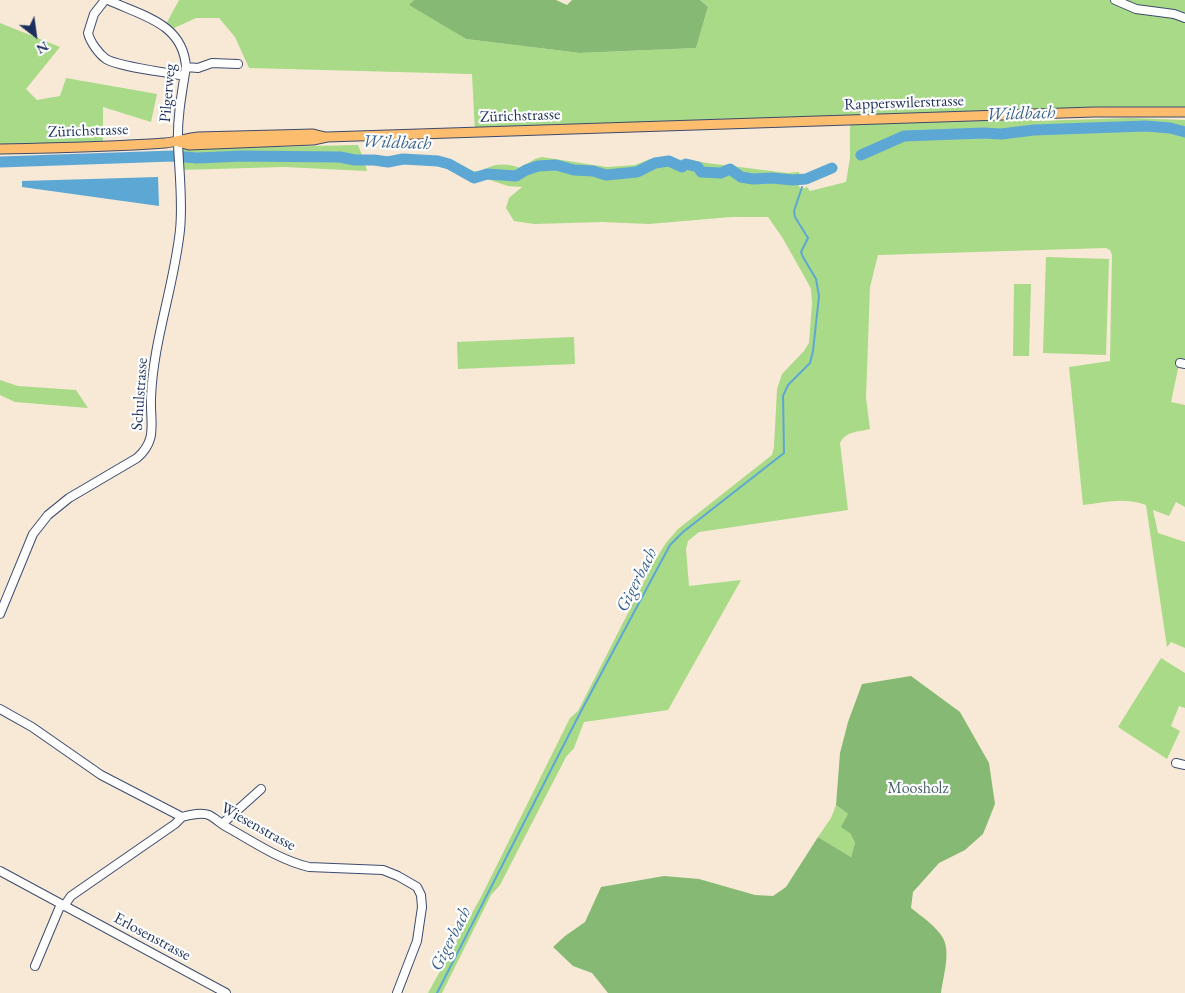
<!DOCTYPE html>
<html>
<head>
<meta charset="utf-8">
<style>
  body { margin:0 }
  #map { position:relative; width:1185px; height:993px; overflow:hidden; background:#f7e9d5; font-family:"EB Garamond",serif }
  canvas { display:block }
  .north { position:absolute; left:10px; top:10px; width:50px; height:50px; -webkit-text-stroke:4px #fff; paint-order:stroke; rotate:150deg; font-size:14px; font-weight:700; line-height:20px; text-align:center; color:#1b2f5e }
  .north::after { content:''; display:block; margin:auto; width:18px; height:22px; background:#1b2f5e; clip-path:polygon(50% 0,100% 100%,50% 72%,0 100%) }
</style>
</head>
<body>
<div id="map">
<canvas width="1185" height="993"></canvas>
<div class="north">N</div>
</div>
<script>
const g = document.querySelector('canvas').getContext('2d');
g.lineJoin = 'round';
function fillPath(path, color) { g.fillStyle = color; g.fill(path, 'evenodd'); }
function trace(path, color, width, dash) { g.strokeStyle = color; g.lineWidth = width; g.lineCap = dash ? 'butt' : 'round'; g.setLineDash(dash || []); g.stroke(path); }
function drawText(font, color, halo, rows, align = 'center') {
  g.font = font + ' "EB Garamond",serif'; g.lineWidth = 4.5; g.setLineDash([]); g.textBaseline = 'middle'; g.strokeStyle = halo; g.fillStyle = color; for (const [text, x, y, turn = 0] of rows) {
    g.save(); g.translate(x, y); g.rotate((+turn || 0) * Math.PI / 180); g.textAlign = isNaN(turn) ? turn : align; if (halo) g.strokeText(text, 0, 0); g.fillText(text, 0, 0); g.restore();
  }
}
fillPath(new Path2D(`
  M179 0H414L410 5 466 39 580 53 696 48 708 7 700 0H1185V112L1034 115V121L1130 118 1185 120V364H1179L1171 402 1185 405V507L1176 502 1169 516 1153 510 1158 533 1185 542V648L1171 642 1167 647 1146 505C1125 497 1105 502 1083 505L1069 367 1110 361 1112 255 1110 250 1106 248 878 255 870 287 866 398 870 429C858 432 846 431 840 443L848 510 699 532 688 541 686 549 689 586 741 580 668 710 584 722 574 748 566 757 500 885 491 895 442 993H428L482 895 570 718 578 711 654 562 666 543 678 529 772 455 774 447 777 389 782 374 804 351 809 343 812 303 811 289 808 283 782 237 768 217H731L649 224 602 222 534 224 514 221 506 208 509 198 522 187 508 186 487 179 478 182 441 166 413 163 387 166 365 164 367 171 284 167 179 170 178 149 358 145 362 155C387 158 412 154 437 157 449 158 462 165 473 171 480 172 483 170 489 167 499 163 511 164 520 168L535 159 542 157 607 167 635 165 650 159 691 160 707 163 787 173 799 172 801 178 794 179 801 189 807 187 810 191 846 182 850 158V121L475 133 472 74 249 68 235 37 219 18H196L172 29 165 26Z
  M0 23 60 47 26 89 37 100 60 96 66 78 157 94 151 122 103 107V146L0 148Z
  M1046 257 1109 259 1106 355 1043 353Z
  M1014 284H1031L1029 356H1013Z
  M574 337 575 364 458 369 457 342Z
  M0 380 18 386 76 390 88 408 15 402 0 395Z
  M1161 658 1185 673V708L1179 706 1171 726 1180 731 1167 759 1118 727Z
  M836 805 848 814 850 833 855 843 851 857 818 837 831 818Z`), '#a9da88');
fillPath(new Path2D(`
  M414 0H556L567 5 572 0H700L708 7 696 48 580 53 466 39 409 5Z
  M911 676 960 712 989 763 995 804 983 834 965 850 939 863 913 892 911 908C921 916 936 926 943 938 951 953 943 977 941 993H608L592 973 573 966 553 947 565 936 585 922 601 887 664 876 699 879 755 895 773 896 786 887 818 837 851 857 855 843 850 833 841 827 848 814 836 805 840 753 848 722 862 684Z`), '#86ba74');
fillPath(new Path2D(`
  M158 177 159 206 22 187V181Z`), '#5da7d5');
trace(new Path2D(`
  M437 993 579 715 670 545 683 532 784 453 783 396 788 385 810 363 813 351 819 296 816 279 803 257 801 252 808 238 795 217 794 211 802 187`), '#5da7d5', 2);
trace(new Path2D(`
  M861 155 904 136 984 133 1001 134 1034 130 1146 126 1170 128 1185 132
  M0 162 173 156 197 158 242 156 340 157 355 160H374L388 162 403 159 438 161 449 164 474 178 487 174 516 176 526 170 538 166 556 165 574 170 593 171 606 175 637 172 655 163 669 161 682 167 686 164 698 167 701 172 721 173 730 169 741 177 753 179 772 178 793 180 806 179 832 168`), '#5da7d5', 11);
const minor = new Path2D(`
  M105 0 94 14 88 33C90 42 99 54 106 59 119 67 167 72 184 76
  M1115 0 1136 9 1174 14 1185 18
  M186 67 198 68 212 63 238 64
  M1180 363 1185 364
  M0 614 33 534 48 515 69 498 137 458C158 440 150 423 151 398 153 341 174 287 180 230 183 201 179 171 178 143 177 118 182 92 186 67 183 23 142 16 108 0
  M0 709 32 727 101 775 182 817C190 815 201 812 209 815 215 818 220 823 225 826 252 841 279 860 309 867L383 870 398 876 417 887 421 895 422 907 417 941 397 993
  M1176 763 1185 765
  M222 824 261 789
  M0 871 226 993
  M64 906 71 896 175 824 182 817
  M35 966 61 904`);
const major = new Path2D(`
  M178 142 189 145 313 140 327 137 1094 112H1185
  M0 149C55 148 110 147 165 143 176 142 187 138 198 137L313 134 325 137`);
trace(minor, '#3c4b70', 10);
trace(major, '#3c4b70', 11);
trace(minor, '#fff', 8);
trace(major, '#fcbd6f', 9);
drawText('16px', '#1b2f5e', '#fff', [
  ["Pilgerweg",168,93,-85],
  ["Rapperswilerstrasse",904,103,-2],
  ["Zürichstrasse",520,116,-2],
  ["Zürichstrasse",88,131,-2],
  ["Schulstrasse",140,394,-86],
  ["Wiesenstrasse",258,827,29],
  ["Erlosenstrasse",152,937,28]
]);
drawText('16px', '#46626b', '#fff', [
  ["Moosholz",918,789]
]);
drawText('italic 18px', '#355f8e', '#fff', [
  ["Wildbach",1021,114,-2],
  ["Wildbach",397,143,2],
  ["Gigerbach",637,580,-63],
  ["Gigerbach",451,939,-63]
]);
</script>
</body>
</html>
